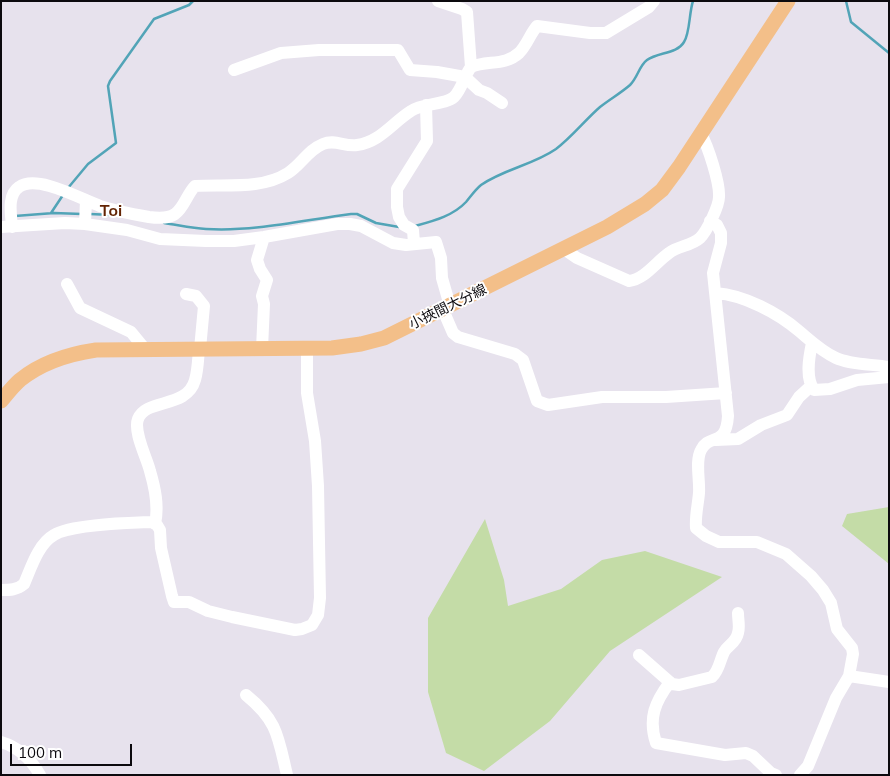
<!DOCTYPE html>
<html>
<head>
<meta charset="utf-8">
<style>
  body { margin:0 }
  #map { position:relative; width:890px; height:776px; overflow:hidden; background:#e7e2ed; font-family:Mulish,sans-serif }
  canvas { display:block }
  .frame { position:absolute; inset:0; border:2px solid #0c0a0e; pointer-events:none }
  .scale { position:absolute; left:10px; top:744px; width:122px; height:22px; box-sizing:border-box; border:2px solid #0c0a0e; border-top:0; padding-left:6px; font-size:15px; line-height:18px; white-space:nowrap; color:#0c0a0e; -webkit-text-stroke:4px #fff; paint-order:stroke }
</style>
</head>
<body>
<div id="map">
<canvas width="890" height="776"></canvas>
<div class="frame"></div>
<div class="scale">100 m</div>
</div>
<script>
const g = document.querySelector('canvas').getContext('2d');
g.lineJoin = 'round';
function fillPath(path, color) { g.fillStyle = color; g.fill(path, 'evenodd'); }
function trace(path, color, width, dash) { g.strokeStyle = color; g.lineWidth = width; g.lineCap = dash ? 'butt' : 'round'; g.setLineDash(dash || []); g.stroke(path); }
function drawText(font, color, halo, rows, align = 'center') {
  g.font = font + ' Mulish,"Noto Sans JP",sans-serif'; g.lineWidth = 4; g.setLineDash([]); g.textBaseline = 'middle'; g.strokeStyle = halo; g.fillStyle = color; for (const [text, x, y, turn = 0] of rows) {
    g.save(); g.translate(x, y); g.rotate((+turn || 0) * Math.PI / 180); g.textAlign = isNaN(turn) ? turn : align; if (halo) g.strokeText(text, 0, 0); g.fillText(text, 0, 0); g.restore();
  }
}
fillPath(new Path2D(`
  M889 507V564L842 526 847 514Z
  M485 519 504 580 508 606 561 589 602 560 645 551 722 577 610 651 550 721 484 771 446 753 428 692V618Z`), '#c4dca7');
trace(new Path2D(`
  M846 1 851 22 889 53
  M68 188 88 164 116 143 108 86 110 81 154 19 189 5 193 1
  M51 213 63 195
  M90 214 112 215
  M15 216 54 213 82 214
  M164 223C178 225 192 228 206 229 254 232 304 220 351 214H357L376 223 399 227
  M415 226C433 221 453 216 466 202 471 196 475 190 481 185 504 169 533 165 556 149 572 137 585 120 600 107 610 99 621 93 630 85 638 77 639 66 647 60 658 52 677 54 684 42 690 33 689 13 693 1`), '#52a4b7', 2.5);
trace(new Path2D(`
  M438 1 462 9 467 12 471 67
  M234 70 281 53 319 50H398L410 70 437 72 465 77 479 90 487 93 502 103
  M710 221 717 225 721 233V243L713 273 728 416C726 448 709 433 701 450 695 461 700 480 699 493 698 505 695 516 696 528L706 536 719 542H757L786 554 811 576 823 590 831 603 837 629 852 648 853 654 849 676 836 698 808 766 800 775
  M85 224 86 200
  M1 227 65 223 85 224 127 230 160 239 206 241H234L264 237 337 224H350L361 226 393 243 406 245 436 242 441 258 442 278 450 306
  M12 227C11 214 7 195 19 187 37 174 81 199 100 206 115 211 132 214 149 217 156 218 168 219 175 214 184 208 187 194 195 186 225 184 261 190 288 173 301 165 308 150 323 144 335 139 345 147 357 145 380 142 392 123 411 111 422 103 445 105 454 97 462 89 464 76 471 67 487 60 505 66 519 53 527 45 530 34 537 26L590 33H606L649 7 654 1
  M414 244 413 230 404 225 399 217 397 207V189L427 141 426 105
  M564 249 577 258 629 281C645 279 656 262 669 253 678 246 691 246 700 238 707 231 719 206 719 197 720 183 708 146 701 134
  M67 284 80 308 131 332 145 349
  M716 293C744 295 778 313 799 331 811 341 821 351 836 358 851 365 872 364 889 367
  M186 294 196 296 204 306 200 349
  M443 310 453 333 458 337 515 354 523 360 537 401 548 405 602 397H666L726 393
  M812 343C809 357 805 378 814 390L830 389 857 380 889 377
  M262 349 264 304 262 296 267 280 260 269 257 260 264 237
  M716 440 738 439 761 425 787 415 799 397 811 386
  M155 524C159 506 155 488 150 471 147 458 133 432 138 419 146 398 187 409 195 380 198 370 198 359 199 349
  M1 590C10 590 17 590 24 584 31 568 38 544 54 535 71 524 130 523 152 522L157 525 160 530 161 548 172 596 174 602H189L208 611 232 617 295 630 302 629 312 625 318 615 320 598 318 486 315 441 307 393V349
  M639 655 672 684 679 685 712 677C719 671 720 660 724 652 728 645 736 643 738 633 740 627 738 620 738 613
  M849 676 889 682
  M670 682C655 702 648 718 656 743L725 755 746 753 753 756 771 773 776 775
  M246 695C278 721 278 737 287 775
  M1 742C18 747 31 759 40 775`), '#fff', 12);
trace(new Path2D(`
  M1 401C7 394 13 386 20 380 42 362 69 354 96 350L332 348 361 344 384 338 607 227 645 204 662 190 679 167 788 1`), '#f3bf89', 15);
drawText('14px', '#0c0a0e', '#fff', [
  ["小挾間大分線",448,307,-26]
]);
drawText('bold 16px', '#632404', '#fff', [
  ["Toi",111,211]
]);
</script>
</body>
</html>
